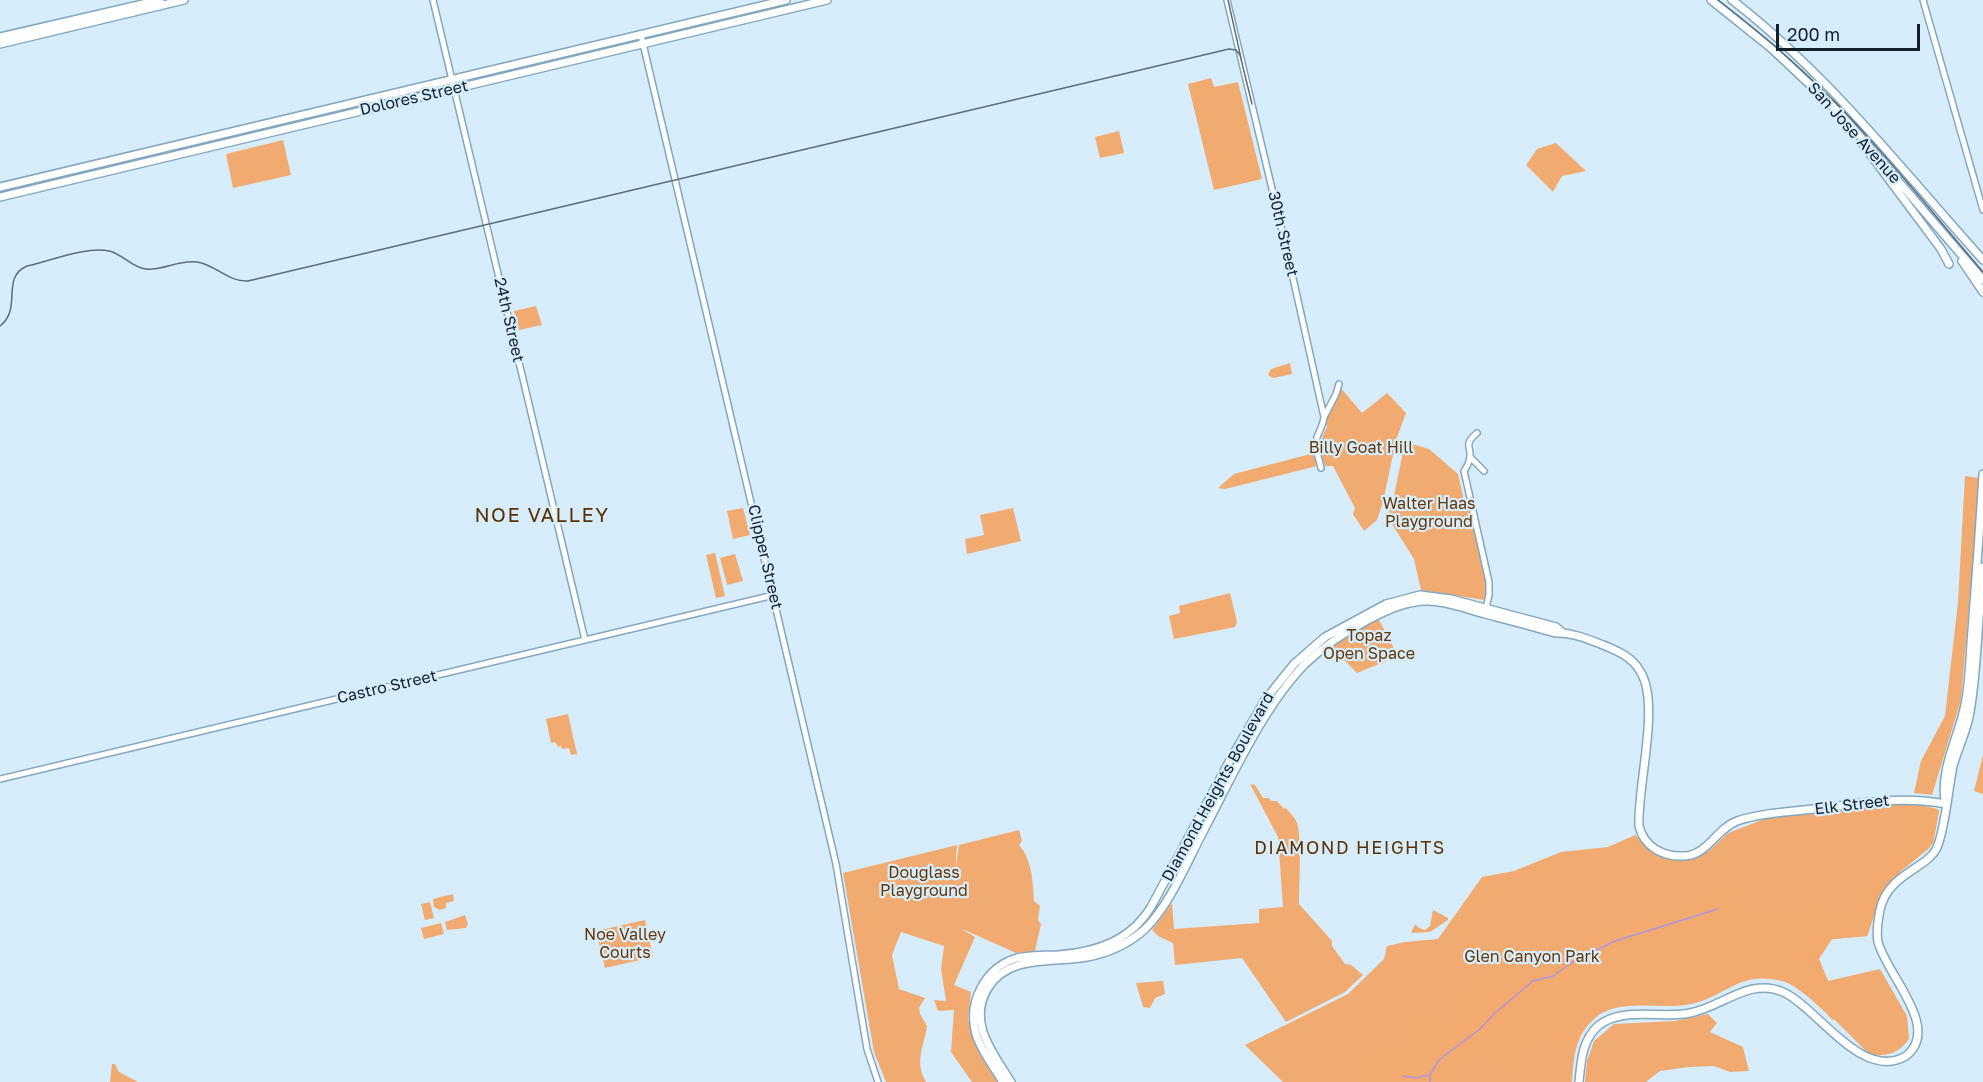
<!DOCTYPE html>
<html>
<head>
<meta charset="utf-8">
<style>
  body { margin:0 }
  #map { position:relative; width:1983px; height:1082px; overflow:hidden; background:#d7edfc; font-family:"Golos Text",sans-serif }
  canvas { display:block }
  .scale { position:absolute; left:1776px; top:24px; width:144px; height:27px; box-sizing:border-box; border:3px solid #122029; border-top:0; padding-left:8px; font-size:18px; line-height:21px; white-space:nowrap; color:#122029; -webkit-text-stroke:4px #d7edfc; paint-order:stroke }
</style>
</head>
<body>
<div id="map">
<canvas width="1983" height="1082"></canvas>
<div class="scale">200 m</div>
</div>
<script>
const g = document.querySelector('canvas').getContext('2d');
g.lineJoin = 'round';
function fillPath(path, color) { g.fillStyle = color; g.fill(path, 'evenodd'); }
function trace(path, color, width, dash) { g.strokeStyle = color; g.lineWidth = width; g.lineCap = dash ? 'butt' : 'round'; g.setLineDash(dash || []); g.stroke(path); }
function drawText(font, color, halo, rows, align = 'center') {
  g.font = font + ' "Golos Text",sans-serif'; g.lineWidth = 4.5; g.setLineDash([]); g.textBaseline = 'middle'; g.strokeStyle = halo; g.fillStyle = color; for (const [text, x, y, turn = 0] of rows) {
    g.save(); g.translate(x, y); g.rotate((+turn || 0) * Math.PI / 180); g.textAlign = isNaN(turn) ? turn : align; if (halo) g.strokeText(text, 0, 0); g.fillText(text, 0, 0); g.restore();
  }
}
fillPath(new Path2D(`
  M1211 78 1214 87 1238 82 1262 179 1214 190 1188 84Z
  M1119 131 1124 153 1100 158 1095 137Z
  M283 140 291 175 233 188 226 154Z
  M1556 143 1586 171 1562 176 1553 192 1526 165 1537 149Z
  M536 306 542 325 519 330 514 311Z
  M1290 363 1292 374 1273 378 1268 375 1271 369Z
  M1340 387 1362 413 1387 393 1406 413 1396 440 1383 502 1377 520 1364 531 1353 514 1355 508 1333 466H1325C1319 450 1319 442 1327 427L1324 417 1337 399Z
  M1405 442 1429 449 1458 474 1465 505 1472 516 1487 584 1484 600 1421 590 1414 559 1387 516 1392 505Z
  M1314 453 1317 466 1225 489 1218 488 1234 474Z
  M1965 476 1980 478 1961 700 1932 795 1914 793 1921 761 1945 716 1958 602Z
  M743 508 750 535 733 539 727 511Z
  M1013 508 1021 541 967 554 965 539 984 535 980 515Z
  M715 553 725 596 716 598 706 555Z
  M735 554 743 581 727 585 720 558Z
  M1230 593 1237 622 1235 627 1174 639 1169 616 1180 613 1179 606Z
  M1378 618 1398 656 1357 673 1330 646 1360 627Z
  M568 714 577 754 571 755 569 748 562 749 561 746 558 747 555 742 551 743 546 719Z
  M1983 755V794L1974 791Z
  M1250 784 1255 785 1263 798H1269L1271 801H1277L1284 809 1286 808C1290 813 1295 818 1297 823 1302 836 1299 888 1299 904L1332 941V946L1345 964 1351 965 1363 975 1345 992 1286 1022 1242 958 1175 965 1173 943 1158 936 1152 930 1172 903 1174 929 1259 923V909L1283 907 1278 837Z
  M1883 804H1916L1937 809 1939 811 1933 843 1928 849 1901 871 1881 895 1867 936 1811 941 1828 981 1880 969 1907 1016 1909 1039C1898 1054 1888 1056 1870 1055 1853 1038 1805 988 1784 981 1746 968 1726 995 1694 1003 1668 1009 1620 999 1600 1014 1575 1033 1574 1053 1572 1082H1283L1245 1045 1348 994 1384 959 1387 946 1405 942 1438 939 1482 877 1514 871 1561 852 1608 847 1635 835 1658 855 1691 859 1709 851 1728 833 1767 818Z
  M1019 830 1022 841 1019 845C1032 859 1033 883 1034 901L1040 906 1038 920 1041 924 1035 951 1016 953 960 928 975 937 954 985 971 992 968 1019 979 1053 997 1082H972L951 1052 954 1010 938 1011 934 1000 946 1001 941 969 944 946 901 932 892 955 899 989 925 998 919 1008 920 1014 927 1026C924 1047 914 1062 926 1082H886L874 1052 843 873 957 845 955 872 959 845Z
  M453 894 454 901 446 903V908L440 910 434 907 433 899Z
  M430 902 434 918 425 920 421 904Z
  M1433 910 1448 918V920L1430 932 1411 933 1415 924 1419 928 1425 930 1430 926Z
  M465 915 468 924 466 928 447 930 445 922Z
  M645 920 653 957 605 968 596 931Z
  M441 923 444 934 424 939 421 928Z
  M1163 981 1165 994 1155 998 1150 1008 1143 1007 1136 983Z
  M1708 1014 1717 1023 1710 1032 1743 1047 1749 1071 1730 1072 1714 1066 1689 1067 1660 1071 1646 1082H1585L1587 1061 1594 1041 1614 1024 1675 1021Z
  M112 1064H115L119 1072 138 1082H110Z`), '#f1aa70');
fillPath(new Path2D(`
  M1912 804 1937 809 1939 811 1933 843 1928 849 1901 871 1881 895 1867 936 1832 939 1819 959 1828 981 1839 989 1842 1012 1833 1020C1821 1008 1798 985 1782 981 1740 971 1730 993 1695 1003 1665 1011 1632 999 1604 1012 1586 1020 1578 1038 1574 1056L1556 1045 1538 1038 1526 1054 1520 1073 1505 1069 1489 1054C1473 1059 1453 1063 1449 1082H1360L1357 1066 1372 1048 1391 1049 1406 1043 1401 1022 1417 1014 1436 1015 1439 1019 1436 1030 1449 1026 1451 1021 1449 1013 1466 986 1487 969 1489 953 1501 950 1512 959 1521 977C1556 955 1593 935 1632 922 1668 910 1704 904 1736 883L1739 892 1733 900 1734 912 1745 916 1785 914 1802 912 1812 904 1825 910 1852 912 1862 889 1908 837ZM1430 1047 1442 1060 1434 1072 1426 1073 1420 1069 1419 1064Z`), '#f2aa6e');
trace(new Path2D(`
  M1403 1076 1416 1078 1428 1075
  M1430 1082V1075L1439 1060 1480 1029 1495 1013 1533 981 1553 976 1574 961 1615 941 1718 909`), '#b196e4', 1.5);
const minor = new Path2D(`
  M433 0 585 640
  M1227 0 1289 260 1324 417C1323 425 1320 430 1317 437 1314 448 1319 458 1321 468
  M1923 0 1983 210
  M641 35 836 864 867 1049 878 1082
  M1324 417 1336 394 1339 384
  M1477 433C1461 446 1474 448 1469 461 1468 465 1466 468 1464 471L1489 582V595L1486 608
  M1470 457 1484 471
  M0 779 774 595`);
const major = new Path2D(`
  M1711 0 1771 48 1839 112 1983 280
  M1732 0C1828 74 1902 170 1983 260
  M0 37 160 0
  M0 44 184 0
  M1864 146 1941 249 1949 264
  M0 187 786 0
  M0 197 827 0
  M1962 261 1983 292
  M1945 801C1940 764 1961 734 1966 699 1970 676 1970 653 1972 630 1976 578 1980 526 1983 474
  M1003 1082C994 1067 981 1051 976 1034 967 1003 985 967 1017 958 1030 955 1045 955 1058 955 1097 952 1130 941 1151 907L1230 760 1265 700 1294 664 1325 637 1386 604 1420 595 1451 599 1556 627 1562 632
  M1011 1082C993 1053 967 1022 988 988 1009 954 1054 963 1087 957 1108 953 1128 944 1144 930 1170 905 1187 862 1204 830 1232 777 1263 707 1305 664 1324 646 1345 632 1368 620 1387 610 1406 601 1428 601 1447 601 1466 609 1485 614 1508 620 1532 626 1555 633 1571 632 1588 639 1603 645 1618 651 1632 657 1640 671 1661 703 1637 786 1639 826 1644 847 1663 857 1684 856 1708 855 1716 829 1737 821 1761 813 1788 812 1814 809 1858 804 1900 795 1946 804
  M1579 1082C1581 1062 1582 1040 1598 1026 1622 1006 1662 1019 1690 1013 1722 1007 1750 977 1783 992 1818 1008 1862 1082 1906 1056 1942 1028 1886 974 1878 942 1876 932 1878 920 1880 910 1888 872 1930 869 1938 845 1946 822 1948 791 1953 766 1958 748 1967 731 1970 712 1978 665 1978 615 1983 567`);
trace(minor, '#84a7c0', 8);
trace(major, '#84a7c0', 10);
trace(minor, '#fff', 5);
trace(major, '#fff', 7);
trace(new Path2D(`
  M1228 0 1241 58
  M1718 0C1766 37 1813 78 1854 122 1899 170 1940 222 1983 272
  M0 326C23 308 0 278 27 266 50 261 87 246 109 251 123 254 132 268 146 269 163 271 179 259 197 262 216 265 228 282 248 281L1229 49 1236 50 1240 55 1252 104`), '#5d6e79', 1.5);
drawText('16px', '#122029', '#d7edfc', [
  ["Dolores Street",414,98,-13],
  ["San Jose Avenue",1854,133,48],
  ["30th Street",1283,234,77],
  ["24th Street",509,320,77],
  ["Clipper Street",765,557,77],
  ["Castro Street",387,687,-13],
  ["Diamond Heights Boulevard",1218,787,-61],
  ["Elk Street",1852,805,-7]
]);
drawText('16px', '#643605', '#d7edfc', [
  ["Billy Goat Hill",1361,448],
  ["Walter Haas",1429,504],
  ["Playground",1429,522],
  ["Topaz",1369,636],
  ["Open Space",1369,654],
  ["Douglass",924,873],
  ["Playground",924,891],
  ["Noe Valley",625,935],
  ["Courts",625,953],
  ["Glen Canyon Park",1532,957]
]);
g.letterSpacing = '1.5px';
drawText('18px', '#5a3004', '#d7edfc', [
  ["DIAMOND HEIGHTS",1350,848]
]);
g.letterSpacing = '0px';
g.letterSpacing = '1.5px';
drawText('20px', '#5a3004', '#d7edfc', [
  ["NOE VALLEY",542,516]
]);
g.letterSpacing = '0px';
</script>
</body>
</html>
